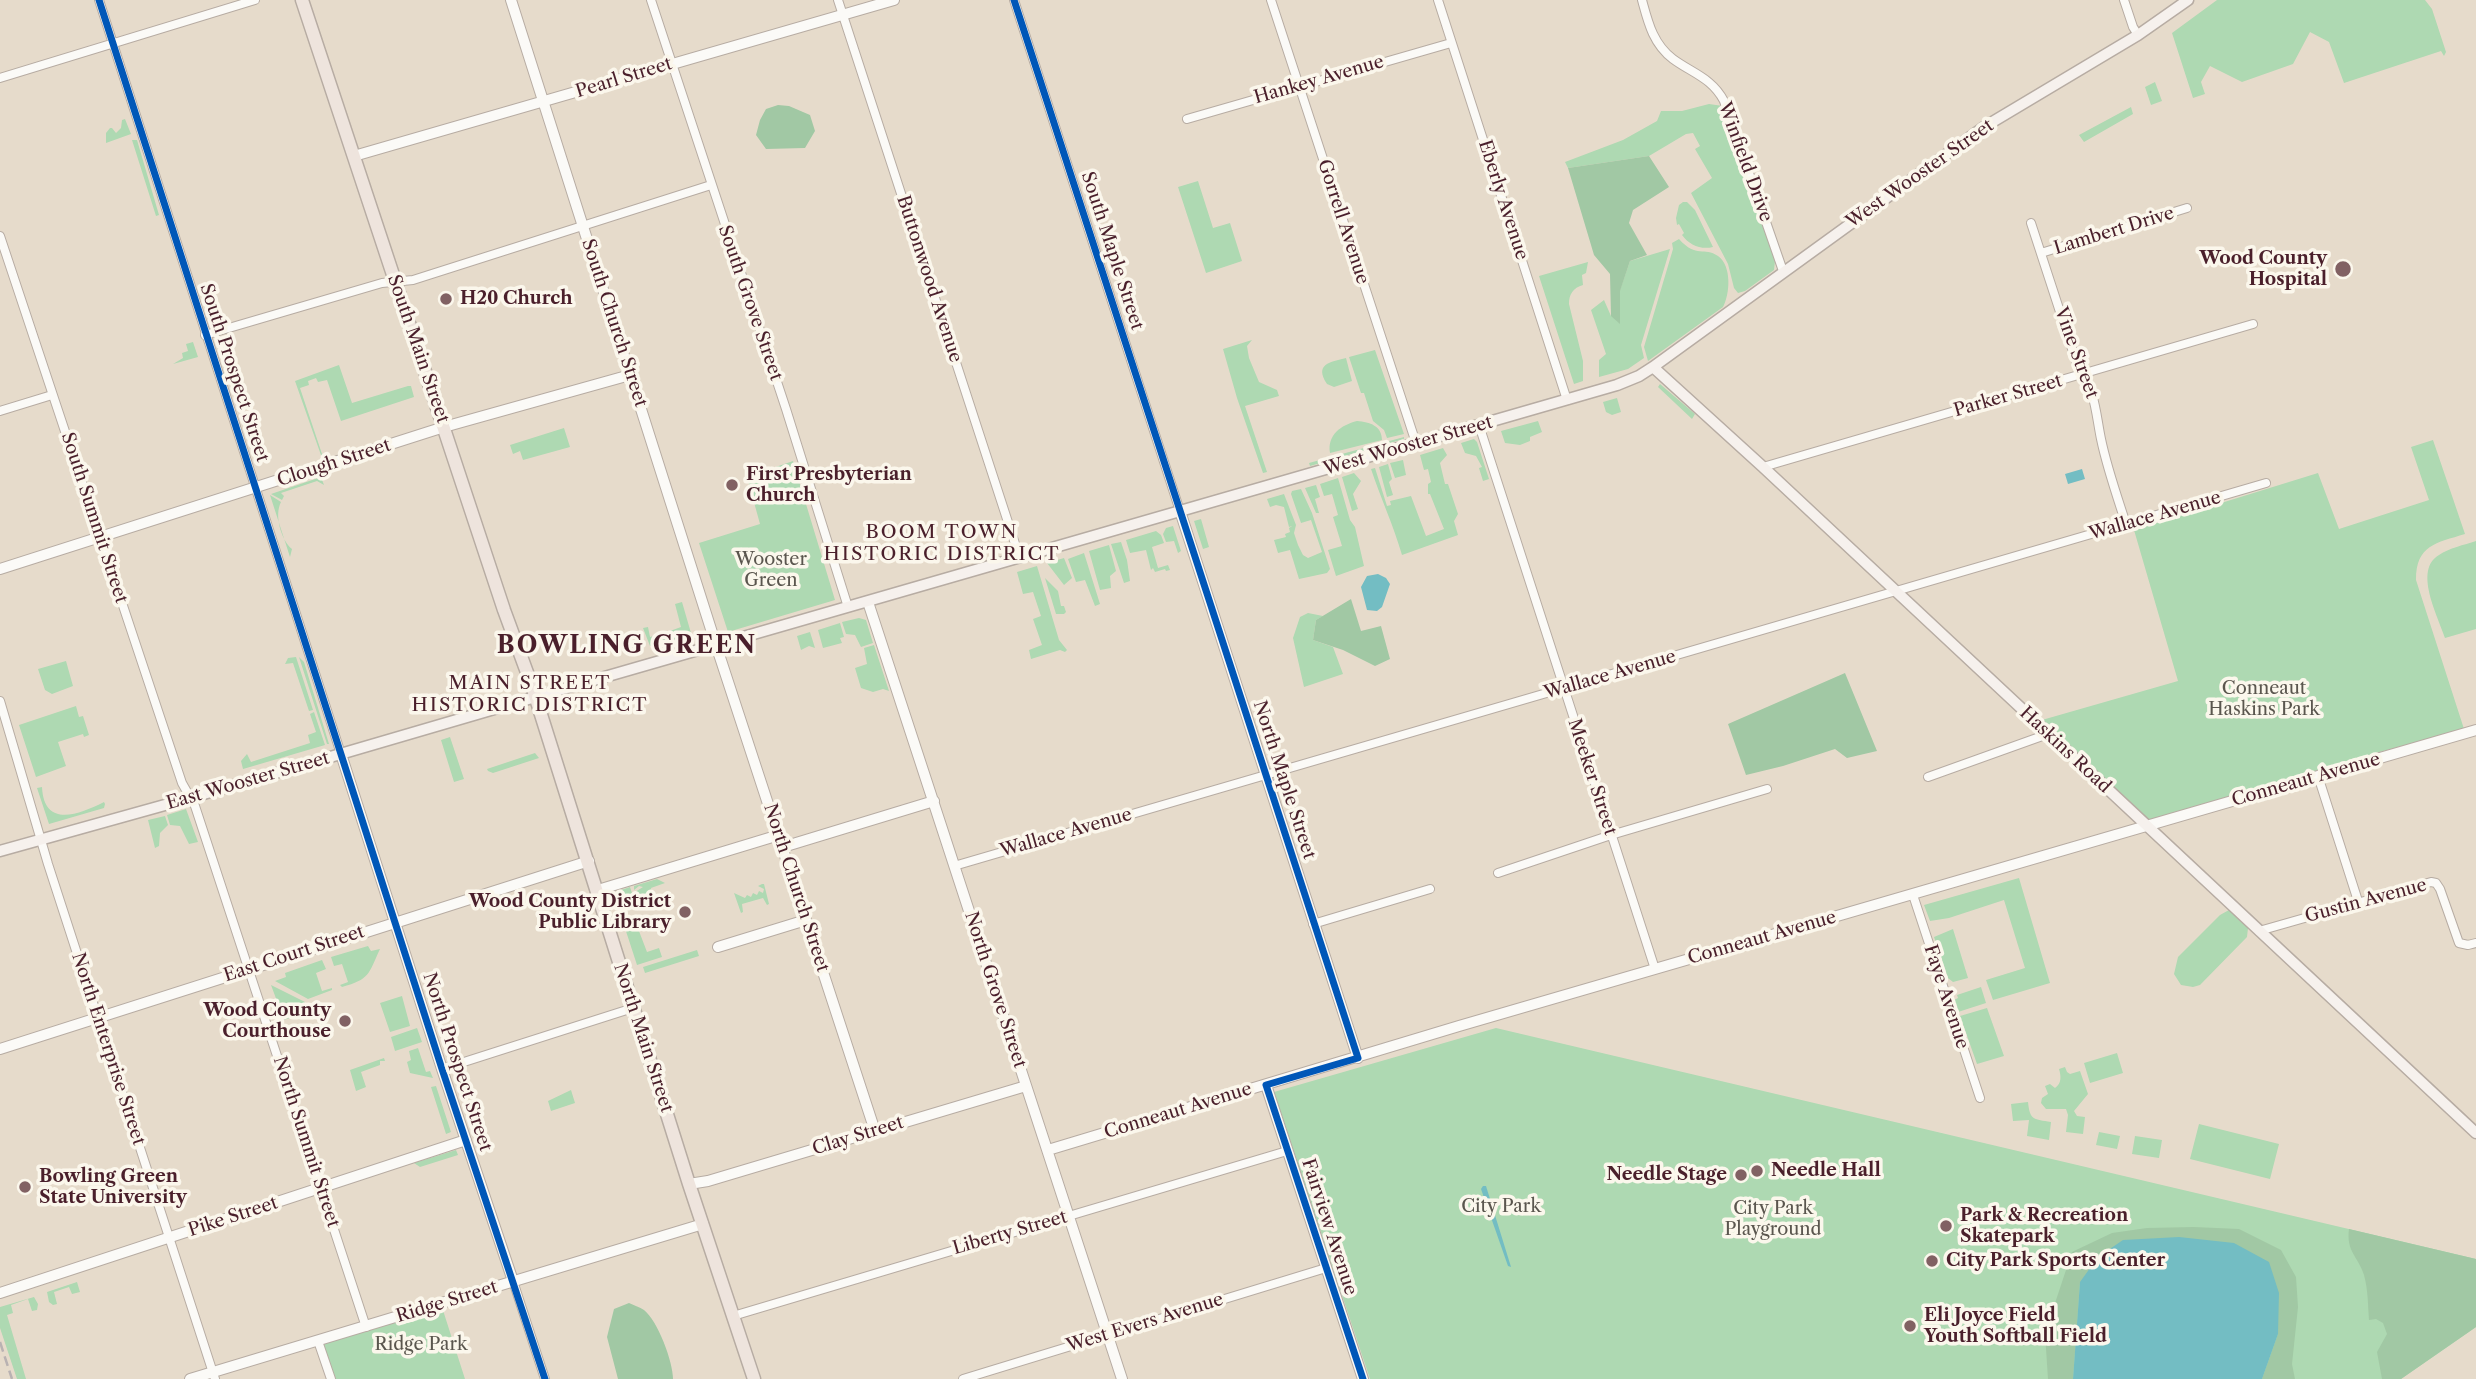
<!DOCTYPE html>
<html>
<head>
<meta charset="utf-8">
<style>
  body { margin:0 }
  canvas { display:block; background:#e6dbcb }
</style>
</head>
<body>
<canvas width="2476" height="1379"></canvas>
<script>
const g = document.querySelector('canvas').getContext('2d');
g.lineJoin = 'round';
function fillPath(path, color) { g.fillStyle = color; g.fill(path, 'evenodd'); }
function trace(path, color, width, dash) { g.strokeStyle = color; g.lineWidth = width; g.lineCap = dash ? 'butt' : 'round'; g.setLineDash(dash || []); g.stroke(path); }
function drawText(font, color, halo, rows, align = 'center') {
  g.font = font + ' "Libre Caslon Text",serif'; g.lineWidth = 7; g.setLineDash([]); g.textBaseline = 'middle'; g.strokeStyle = halo; g.fillStyle = color; for (const [text, x, y, turn = 0] of rows) {
    g.save(); g.translate(x, y); g.rotate((+turn || 0) * Math.PI / 180); g.textAlign = isNaN(turn) ? turn : align; if (halo) g.strokeText(text, 0, 0); g.fillText(text, 0, 0); g.restore();
  }
}
fillPath(new Path2D(`
  M2217 0H2425L2432 9 2446 52 2444 56 2441 51 2344 83 2329 42 2310 32 2293 64 2242 82 2210 66 2201 82 2205 94 2193 98 2172 33Z
  M2155 82 2162 101 2151 105 2145 87Z
  M1709 104 1723 106 1775 261 1774 270 1745 291 1738 293 1734 288 1728 264 1691 193 1712 178 1695 149 1700 146 1693 133 1686 134 1649 156 1568 168 1565 162 1623 140 1657 121 1661 111H1682Z
  M2131 107 2133 114 2084 142 2079 135Z
  M125 119 131 134 106 143V133L110 128H112L116 133 121 128 122 120Z
  M132 140H137L159 215 156 216Z
  M1198 181 1213 228 1230 223 1242 261 1206 273 1178 187Z
  M1683 202H1687L1695 210 1713 247C1701 250 1689 245 1682 235L1684 233 1679 224 1677 225 1676 218 1679 205Z
  M1679 239C1697 259 1704 246 1718 256 1732 266 1730 294 1723 307L1648 361 1644 347 1673 249 1672 243Z
  M1670 249 1641 345 1644 358 1628 369 1599 377V360L1606 354 1591 310 1604 300 1611 316 1630 261Z
  M1588 262 1586 273 1582 275 1583 285C1573 288 1569 294 1569 304L1583 361V381L1574 384 1539 276Z
  M1252 340 1247 346 1249 358 1259 382 1277 390 1279 396 1245 406 1267 472 1263 473 1237 398 1223 349Z
  M193 342 198 357 173 364 183 358 182 353 188 351 186 344Z
  M1375 350 1404 434 1387 438 1384 430 1373 421 1364 393H1361L1349 357Z
  M1346 358 1352 381 1334 387 1327 384C1314 364 1330 362 1346 358Z
  M339 365 352 403 408 386H411L414 397 341 421 327 380 318 382 316 378 308 381 309 385 300 388 322 454 329 453V455L322 458 295 381Z
  M1660 384 1695 414 1692 419 1658 387Z
  M1617 398 1621 412 1612 415 1606 412 1603 402Z
  M1357 421C1370 422 1382 426 1382 440L1330 453C1327 435 1341 425 1357 421Z
  M1538 421 1542 432 1530 437V441L1520 445 1505 443 1501 431Z
  M564 428 570 447 523 460 520 451 513 454 510 445Z
  M1404 437V439L1310 466 1309 463Z
  M1474 439 1477 442 1489 479 1483 481 1479 468 1482 467 1476 456 1465 453 1461 443Z
  M2433 440 2465 534C2436 543 2416 545 2416 580L2464 729 2376 753 2377 759 2147 826 2035 722 2178 681 2134 530 2318 473 2339 529 2429 500 2411 447Z
  M1443 448 1447 455 1440 463 1445 484H1448L1458 514 1454 521 1458 535 1402 555C1393 524 1381 499 1371 469L1375 468 1387 506 1391 505 1390 501 1411 496 1426 536 1444 529 1430 494H1428V484L1431 482 1428 469 1424 470 1420 455Z
  M1403 460 1406 475 1395 478 1390 463Z
  M793 461 835 600 728 632 699 543 760 524 747 477Z
  M1388 464 1392 479 1389 482 1393 495 1387 497 1379 467Z
  M1354 473 1361 481 1353 494 1358 509 1352 511 1342 477Z
  M321 477 324 485 317 481 281 493 284 496 282 500 271 494Z
  M1338 478 1350 520 1355 527 1364 566 1336 576 1328 550 1342 546 1333 517 1338 515 1332 494 1324 496 1320 484Z
  M1316 485 1320 497 1315 499 1319 513H1316L1305 488Z
  M1301 489 1312 513 1330 569 1327 573 1299 579 1290 550 1278 553 1274 540 1286 537 1285 534 1290 532 1289 528 1292 526 1289 527 1284 507 1276 505 1270 507 1267 499 1284 494 1296 525 1294 533 1298 545 1303 555 1308 558 1322 552 1311 520 1301 523 1291 494 1292 491Z
  M270 495 281 502C274 515 281 540 292 549L290 557Z
  M1201 519 1209 547 1203 549 1194 521Z
  M1173 526 1181 551 1178 553 1174 541 1166 542 1163 534 1166 528Z
  M1156 531 1161 535 1164 543 1152 547 1158 568 1168 565 1170 570 1166 571 1165 569 1155 572 1153 568 1151 570 1146 550 1130 553 1126 540Z
  M2476 541V629L2445 638C2438 616 2413 570 2439 555 2449 548 2464 545 2476 541Z
  M1121 542 1127 560 1130 581 1124 583 1111 544Z
  M1109 545 1116 571 1110 576 1111 588 1100 590 1089 551Z
  M1084 553 1100 604 1095 606 1085 580 1076 582 1068 559Z
  M1064 558 1072 578 1064 585 1047 563Z
  M1037 566 1059 640 1067 650 1065 652 1060 650 1031 659 1029 650 1042 645 1033 619 1041 616 1033 592 1023 594 1017 572Z
  M1045 578 1058 591 1061 606H1064L1066 612 1064 614H1056Z
  M682 602 691 633 673 640 670 631 681 627 675 604Z
  M1308 613 1323 616 1316 620 1313 640 1333 647 1343 674 1304 687 1293 638 1300 617Z
  M859 618 866 620 873 643 861 647 855 635 846 634 842 622Z
  M840 623 844 637 840 638 842 643 823 648 818 630Z
  M648 627 650 637 665 633 667 641 650 646 643 628Z
  M810 632 815 648 809 646 801 650 797 636Z
  M874 645 889 691 883 689 873 692 861 688 855 668 867 664 864 648Z
  M296 657 313 710 309 711 293 663 285 664 288 658Z
  M299 657 304 662 329 744H327Z
  M66 661 73 686 52 694 45 690 38 669Z
  M76 706 79 717 83 716 89 735 84 737 83 734 58 742 66 766 36 777 19 725Z
  M314 712 325 745 243 769 241 761 247 754 251 762 310 743 308 735 316 732 310 714Z
  M450 737 464 779 454 782 441 740Z
  M535 753 539 758 493 773 488 771 487 769Z
  M42 787C44 828 78 815 104 802L105 804 104 808 49 824 37 788Z
  M186 809 198 842 189 844 180 826 170 825 167 815Z
  M165 816 168 825 160 833 159 846 155 848 148 820Z
  M2019 878 2050 983 1993 1000 1986 980 2025 968 2004 900 1949 918 1930 921 1924 905Z
  M657 879 665 883 651 888 655 906 641 910 639 903 641 901 640 897H636L635 892 643 887 639 886 634 890V886Z
  M762 884H764L769 904 767 905 763 898 742 904 743 912 741 913 734 893 745 898 747 895 751 897 753 893 757 895 759 891 763 893 764 889 758 886Z
  M630 887 634 899 631 906 618 907 615 892Z
  M2229 910 2248 928 2247 937 2200 985 2193 987 2181 985 2174 974 2178 957 2220 915Z
  M634 918 647 952 659 948 662 957 637 965 623 922Z
  M1953 929 1968 978 1953 982 1948 978 1934 937Z
  M368 946 371 951 380 949C368 975 370 979 342 987L340 985 348 982 342 964 334 966 331 957Z
  M697 950 699 956 645 973 643 967Z
  M322 960 326 969 316 973 322 991 332 988V990L308 999 275 981 286 977 285 973Z
  M271 985 305 1002 301 1014 284 1020Z
  M1981 987 1986 1003 1958 1012 1954 1000 1958 998 1957 995Z
  M402 996 410 1026 390 1032 380 1003Z
  M1987 1008 2004 1056 1977 1064 1960 1016Z
  M417 1028 422 1042 395 1051 391 1037Z
  M1496 1028 2476 1259V1327L2401 1379H1370L1274 1092Z
  M418 1048 426 1072 430 1071 433 1078 410 1073 407 1062 411 1060 409 1051Z
  M2117 1053 2123 1073 2090 1083 2084 1063Z
  M384 1058 385 1061H380V1065L361 1072 366 1087 356 1091 350 1070Z
  M2065 1067 2067 1072 2070 1074 2080 1071 2088 1094 2074 1111 2077 1116 2085 1117 2083 1134 2066 1132 2068 1115 2066 1109H2046L2041 1103 2042 1098 2048 1094 2045 1086 2050 1084 2055 1088C2062 1083 2061 1076 2059 1069Z
  M436 1086 451 1132 446 1134 431 1087Z
  M571 1090 575 1103 551 1111 548 1101Z
  M2028 1102C2030 1121 2034 1119 2051 1122L2049 1140 2027 1136 2029 1120 2013 1121 2011 1104Z
  M2199 1124 2279 1144 2270 1179 2190 1159Z
  M2099 1132 2120 1136 2117 1149 2096 1145Z
  M2135 1136 2162 1140 2159 1158 2132 1154Z
  M456 1150 458 1155 420 1167 414 1163Z
  M77 1282 80 1292 72 1294 69 1287 54 1292 57 1304 53 1305 49 1302 47 1292Z
  M34 1297 38 1304 37 1310 32 1311 28 1299 11 1305 13 1313 7 1315 26 1379H17L0 1328V1307Z
  M441 1304 465 1379H331L318 1341Z`), '#aed9b2');
fillPath(new Path2D(`
  M778 105 789 106 810 115 815 131 805 148 766 149 756 135 760 120 766 109Z
  M1649 156 1669 187 1633 210 1629 223 1647 255 1630 261 1620 291V324L1611 316 1610 274 1594 255 1568 168Z
  M1351 599 1361 631 1381 626 1390 659 1375 666 1343 650 1313 640 1316 620Z
  M1845 673 1877 751 1847 758 1835 749 1783 766 1746 775 1728 724Z
  M2194 1227 2239 1229 2281 1250 2296 1277 2298 1307 2292 1364 2295 1379H2262L2278 1334 2080 1282 2073 1379H2048L2045 1333 2072 1252 2112 1233 2147 1228Z
  M2349 1229 2476 1259V1327L2401 1379H2382L2377 1352 2387 1334 2383 1323 2376 1319 2369 1320C2368 1306 2368 1289 2364 1275 2358 1256 2346 1252 2349 1229Z
  M629 1303C633 1305 640 1307 644 1310 658 1321 673 1362 673 1379H618L607 1337 614 1309Z`), '#a1c8a4');
fillPath(new Path2D(`
  M2082 469 2085 479 2068 484 2065 474Z
  M1378 574 1386 578 1390 584 1382 607 1377 611 1367 610 1361 587 1367 576Z
  M1483 1186H1486L1511 1267 1508 1266 1481 1189Z
  M2179 1237 2234 1243 2269 1262 2279 1293 2278 1334 2262 1379H2073L2080 1282 2098 1257 2123 1240Z`), '#73bdc3');
const minor = new Path2D(`
  M99 0 341 754
  M651 0 786 409 848 607
  M838 0 1020 559
  M1014 0 1180 511
  M1271 0 1416 443
  M1438 0 1567 400
  M1642 0C1648 22 1653 44 1673 59 1692 73 1712 78 1724 101L1783 271
  M2124 0 2133 27 2138 35
  M0 78 255 0
  M1187 119 1451 43
  M2031 223 2078 367C2095 387 2096 415 2101 439 2107 468 2117 496 2126 524
  M0 236 182 783 195 806 366 1327
  M2041 253 2187 208
  M205 335 382 283 413 280 711 185
  M0 411 52 395
  M1479 425 1655 969
  M1763 467 2253 324
  M0 701 48 864 215 1379
  M2318 776 2358 901
  M1928 777 2048 734
  M954 866 2266 483
  M1498 873 1611 835 1767 789
  M1913 895 1980 1098
  M1313 924 1430 889
  M2259 931 2431 882 2436 883 2440 889 2459 943 2468 945 2476 943
  M442 1069 633 1008
  M513 1281 545 1379
  M733 1316 1287 1151
  M318 1341 331 1379
  M963 1379 1326 1268`);
const tertiary = new Path2D(`
  M511 0 716 645 875 1131
  M354 156 894 0
  M1180 511 1358 1058
  M0 569 444 427 630 375
  M868 602 1122 1379
  M341 754 442 1069 513 1281
  M783 847 934 801
  M598 890 779 835
  M718 947 806 920
  M0 1049 589 861
  M1266 1085 1363 1379
  M1048 1150 1459 1026 2476 730
  M689 1184 708 1181 1026 1086
  M0 1293 466 1140
  M190 1379 703 1224`);
const secondary = new Path2D(`
  M1653 367 1763 467 2476 1133
  M0 851 190 798 549 693 1617 385 1639 376 1653 367 1984 127 2138 35 2188 0`);
const primary = new Path2D(`
  M302 0 504 610 532 686 689 1184 754 1379`);
trace(minor, '#b7aca3', 10);
trace(tertiary, '#b7aca3', 12);
trace(secondary, '#b7aca3', 13);
trace(primary, '#b7aca3', 15);
trace(minor, '#fbfaf7', 8);
trace(tertiary, '#fbfaf7', 10);
trace(secondary, '#f6f1ed', 10);
trace(primary, '#eee4dd', 12);
trace(new Path2D(`
  M0 1342 12 1379`), '#b9b2b2', 2.5, [10, 5]);
trace(new Path2D(`
  M99 0 442 1069 545 1379
  M1014 0 1358 1058 1266 1085 1363 1379`), '#0057b8', 7);
for (const [x, y, r, color] of [
  [2343,269,9,"#816163"],
  [446,299,7,"#816163"],
  [732,485,7,"#816163"],
  [685,912,7,"#816163"],
  [345,1021,7,"#816163"],
  [1757,1171,7,"#816163"],
  [1741,1175,7,"#816163"],
  [25,1187,7,"#816163"],
  [1946,1226,7,"#816163"],
  [1932,1261,7,"#816163"],
  [1910,1326,7,"#816163"]
]) { const dot = new Path2D(); dot.arc(x, y, r, 0, 2 * Math.PI); g.fillStyle = color; g.fill(dot); trace(dot, '#fbf7ec', 2.5); }
drawText('18px', '#4a1f2b', '#fbf7ec', [
  ["Pearl Street",624,78,-17],
  ["Hankey Avenue",1319,80,-16],
  ["Winfield Drive",1745,162,70],
  ["West Wooster Street",1920,174,-35],
  ["Eberly Avenue",1503,200,72],
  ["Gorrell Avenue",1343,222,72],
  ["Lambert Drive",2114,231,-17],
  ["South Maple Street",1112,251,72],
  ["Buttonwood Avenue",929,279,72],
  ["South Grove Street",750,303,71],
  ["South Church Street",614,323,72],
  ["South Main Street",418,349,71],
  ["Vine Street",2076,353,70],
  ["South Prospect Street",234,373,72],
  ["Parker Street",2008,396,-16],
  ["West Wooster Street",1408,446,-16],
  ["Clough Street",334,463,-18],
  ["Wallace Avenue",2155,516,-16],
  ["South Summit Street",94,518,72],
  ["Wallace Avenue",1610,675,-16],
  ["Haskins Road",2065,750,43],
  ["Meeker Street",1592,777,72],
  ["North Maple Street",1284,780,72],
  ["Conneaut Avenue",2306,780,-16],
  ["East Wooster Street",248,781,-16],
  ["Wallace Avenue",1066,833,-16],
  ["North Church Street",796,888,72],
  ["Gustin Avenue",2366,901,-15],
  ["Conneaut Avenue",1762,938,-16],
  ["East Court Street",294,954,-18],
  ["North Grove Street",995,990,72],
  ["Faye Avenue",1946,997,72],
  ["North Main Street",643,1038,72],
  ["North Enterprise Street",108,1049,72],
  ["North Prospect Street",457,1062,72],
  ["Conneaut Avenue",1178,1111,-17],
  ["Clay Street",858,1136,-17],
  ["North Summit Street",306,1142,72],
  ["Pike Street",233,1217,-18],
  ["Fairview Avenue",1329,1227,72],
  ["Liberty Street",1010,1233,-16],
  ["Ridge Street",447,1302,-17],
  ["West Evers Avenue",1145,1323,-17]
]);
drawText('bold 18px', '#4a1f2b', '#fbf7ec', [
  ["Wood County",2327,259,"right"],
  ["Hospital",2327,280,"right"],
  ["H20 Church",460,299],
  ["First Presbyterian",746,475],
  ["Church",746,496],
  ["Wood County District",671,902,"right"],
  ["Public Library",671,923,"right"],
  ["Wood County",331,1011,"right"],
  ["Courthouse",331,1032,"right"],
  ["Needle Hall",1771,1171],
  ["Needle Stage",1727,1175,"right"],
  ["Bowling Green",39,1177],
  ["State University",39,1198],
  ["Park & Recreation",1960,1216],
  ["Skatepark",1960,1237],
  ["City Park Sports Center",1946,1261],
  ["Eli Joyce Field",1924,1316],
  ["Youth Softball Field",1924,1337]
], 'left');
drawText('18px', '#5a564e', '#fbf7ec', [
  ["Wooster",771,560],
  ["Green",771,581],
  ["Conneaut",2264,689],
  ["Haskins Park",2264,710],
  ["City Park",1501,1207],
  ["City Park",1773,1209],
  ["Playground",1773,1230],
  ["Ridge Park",421,1345]
]);
g.letterSpacing = '2px';
drawText('19px', '#4a1f2b', '#fbf7ec', [
  ["BOOM TOWN",942,533],
  ["HISTORIC DISTRICT",942,555],
  ["MAIN STREET",530,684],
  ["HISTORIC DISTRICT",530,706]
]);
g.letterSpacing = '0px';
g.letterSpacing = '2px';
drawText('bold 24px', '#4a1f2b', '#fbf7ec', [
  ["BOWLING GREEN",627,646]
]);
g.letterSpacing = '0px';
</script>
</body>
</html>
